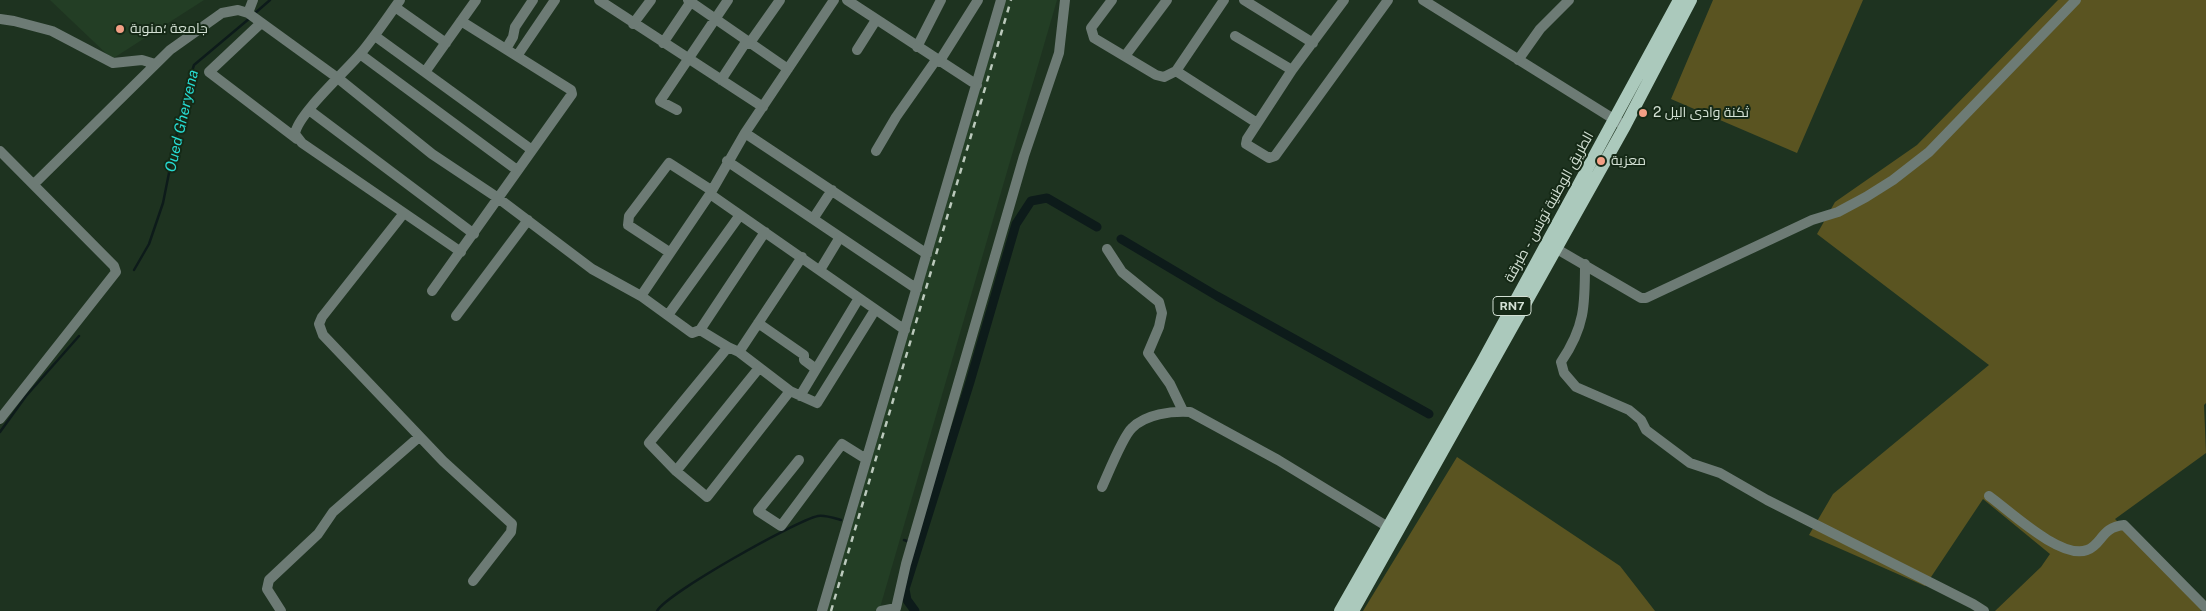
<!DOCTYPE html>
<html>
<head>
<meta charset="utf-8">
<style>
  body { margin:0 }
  canvas { display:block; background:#1e3320 }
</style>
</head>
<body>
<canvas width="2206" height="611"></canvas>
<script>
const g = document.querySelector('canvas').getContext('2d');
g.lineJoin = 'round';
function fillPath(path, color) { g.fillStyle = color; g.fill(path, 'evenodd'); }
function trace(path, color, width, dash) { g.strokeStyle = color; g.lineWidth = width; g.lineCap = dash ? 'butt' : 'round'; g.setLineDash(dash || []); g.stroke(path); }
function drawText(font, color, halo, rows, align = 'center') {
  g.font = font + ' "Public Sans",Cairo,sans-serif'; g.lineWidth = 4; g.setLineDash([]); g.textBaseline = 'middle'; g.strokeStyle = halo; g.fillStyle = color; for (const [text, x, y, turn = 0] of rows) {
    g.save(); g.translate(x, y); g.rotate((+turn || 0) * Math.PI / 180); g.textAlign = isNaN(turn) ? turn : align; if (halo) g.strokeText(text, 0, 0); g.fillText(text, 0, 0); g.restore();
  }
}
fillPath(new Path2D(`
  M50 0H204L112 59Z
  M1005 0H1057L879 611H827Z`), '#233e25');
fillPath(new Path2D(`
  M1713 0H1863L1797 153 1671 99Z
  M2058 0H2206V403L2204 405 2206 453 2115 519 2203 609 2200 611H1995L2041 567 2050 554 1983 499 1925 586 1809 535 1833 494 1989 365 1817 234 1835 202 1917 145Z
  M1457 457 1620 566 1655 611H1363Z`), '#5a5421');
trace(new Path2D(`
  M254 14 270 0
  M134 270 149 244 163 203 185 93 194 65 250 18
  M0 432 26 396 79 336
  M904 540 910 542
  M657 611C666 594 795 521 818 516 825 515 834 518 841 520`), '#0d1b1a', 2.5);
trace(new Path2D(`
  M1121 239 1217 296 1429 414
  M915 611 907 600 905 589 970 382 1016 224 1031 201 1047 198 1097 227`), '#0d1b1a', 9);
trace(new Path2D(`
  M400 0C387 18 375 36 361 53 346 71 297 115 295 134L302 143 461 252
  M599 0 763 107
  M688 0 788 69
  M847 0 977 85
  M1112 0 1091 28 1094 38 1156 75 1164 77 1176 71 1224 0
  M1244 0 1313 43
  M1344 0 1292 70 1247 139 1246 144 1269 158 1275 156 1388 0
  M1423 0 1620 123
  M395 7 446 43
  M248 13 253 0
  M0 19 14 21 52 31 113 63 142 60 155 64
  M261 23 209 72 297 139
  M633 24 651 0
  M375 36 532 150
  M1235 36 1292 70
  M663 43 692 0
  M749 44 780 0
  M917 47 941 0
  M506 49 513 37 515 27 533 0
  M857 50 876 20
  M360 54 517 170
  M517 56 555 0
  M1125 56 1167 0
  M1518 60 1540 29 1569 0
  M939 62 978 0
  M1176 71 1257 123
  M425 72 476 0
  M721 80 746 42
  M309 110 474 234
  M677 110 660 101 728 0
  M745 133 927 254
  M0 151 114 266 116 272 0 419
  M876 151 896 117 936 60
  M727 161 917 289
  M34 184 170 50 222 13 238 10 248 13 339 79 432 154 498 198 592 269 641 296 692 333 700 330 765 232
  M710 194 905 330
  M404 213 322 317 319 324 323 335 443 461 512 524 511 532 473 581
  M813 219 832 190
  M1550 245 1641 298H1646L1812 220 1838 212 1866 197 1893 180 1929 152 2076 0
  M1107 249 1122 272 1159 302 1162 313 1159 327 1148 353 1170 384 1183 411
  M669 252 628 225 629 216 669 163 711 190
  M1585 264C1585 305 1585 327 1561 362L1564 373 1576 387 1629 410 1641 420 1646 430 1690 463 1720 473 1767 500 1973 604 1984 611
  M820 270 840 237
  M432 291 572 94 571 90 461 21
  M641 296 710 194 745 133 834 0
  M668 315 740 215
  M456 316 528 220
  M758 323 804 355V360L816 369
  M700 330 728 347
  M739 352 802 257
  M790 391 707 497 676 471 649 443 728 347 739 352 790 391 817 403 875 310
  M800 396 859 298
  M799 460 758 511 781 526 842 444 866 459
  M676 471 759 368
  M1102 487C1108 474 1123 436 1132 428 1146 414 1171 411 1190 412L1278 460 1388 527
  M1989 496C2010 511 2061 560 2087 550 2102 545 2101 527 2124 525L2206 608
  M281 611 267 589 269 580 318 534 333 512 419 437
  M822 611 1001 0
  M881 611 896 608 906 564 1024 156 1059 53 1065 0`), '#6d7b75', 10);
trace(new Path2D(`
  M1340 611 1481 364 1679 0
  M1353 611 1625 126 1691 0`), '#abc9bc', 12);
trace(new Path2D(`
  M831 611 1011 0`), '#bbc9bc', 2.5, [6, 6]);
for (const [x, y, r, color] of [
  [120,29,5,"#f39f85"],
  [1643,113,5,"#f39f85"],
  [1601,161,5,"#f39f85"]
]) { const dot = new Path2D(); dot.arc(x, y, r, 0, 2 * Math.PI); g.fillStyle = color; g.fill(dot); trace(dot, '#152916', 2); }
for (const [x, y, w] of [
  [1512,306,38]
]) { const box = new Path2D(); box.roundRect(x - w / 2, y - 9.5, w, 19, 4); g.fillStyle = '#152916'; g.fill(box); trace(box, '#d3e0d4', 1); }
drawText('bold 12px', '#d3e0d4', null, [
  ["RN7",1512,306]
]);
drawText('14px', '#d3e0d4', '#152916', [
  ["جامعة ؛منوبة",130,29],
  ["ثكنة وادى اليل 2",1653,113],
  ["معزية",1611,161]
], 'left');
drawText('14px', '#d3e0d4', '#152916', [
  ["الطريق الوطنية تونس - طبرقة",1549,207,-61]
]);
drawText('italic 15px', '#27dad1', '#152916', [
  ["Oued Gheryena",182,121,-77]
]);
</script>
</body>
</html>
